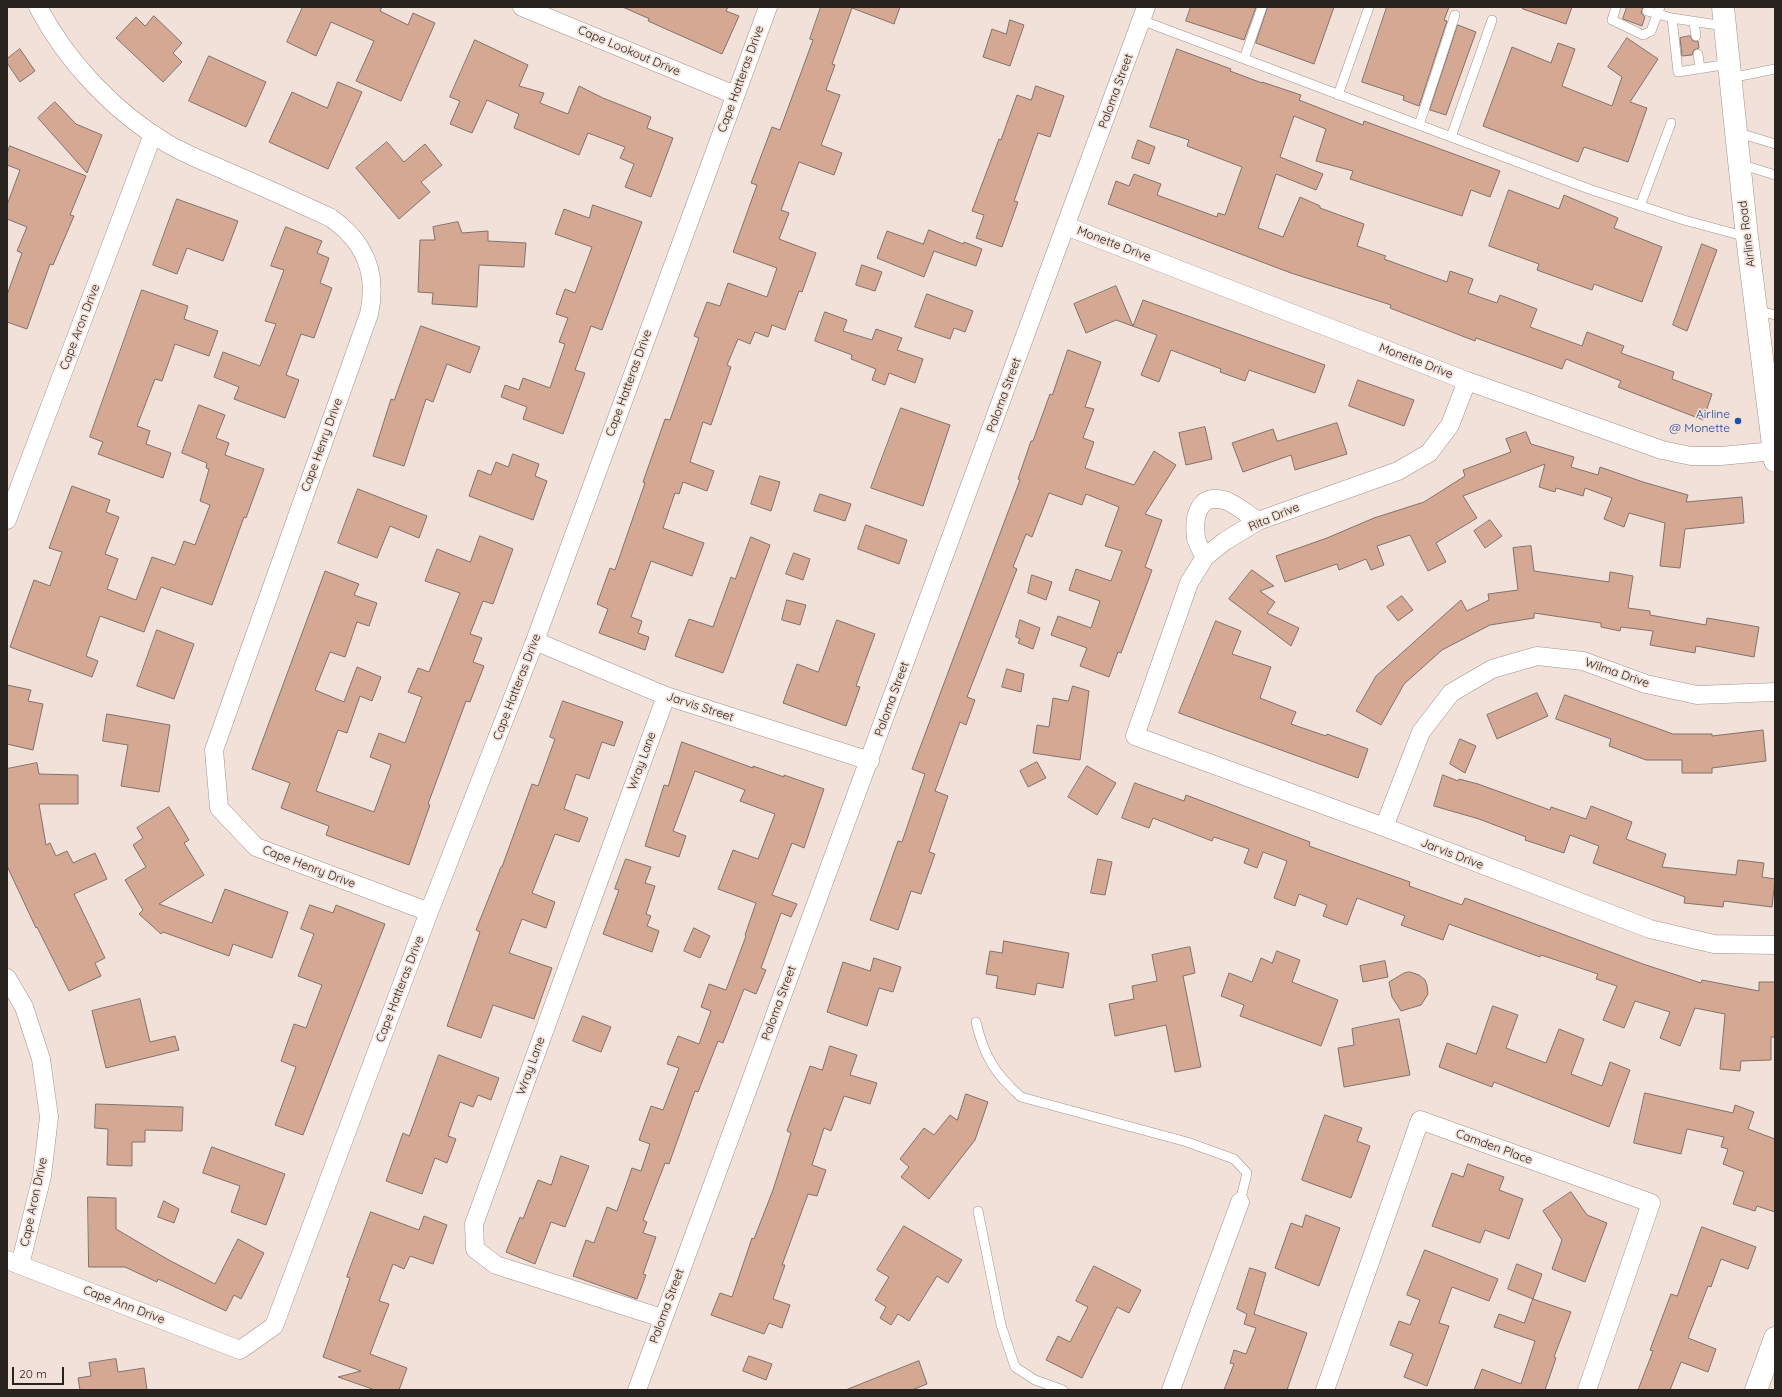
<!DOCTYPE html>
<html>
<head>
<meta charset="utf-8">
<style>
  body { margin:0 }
  #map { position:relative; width:1782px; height:1397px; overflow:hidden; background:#f2e1d9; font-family:Quicksand,sans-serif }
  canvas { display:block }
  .frame { position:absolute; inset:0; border:8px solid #292320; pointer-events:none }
  .scale { position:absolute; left:12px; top:1367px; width:52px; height:18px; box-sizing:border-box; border:2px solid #292320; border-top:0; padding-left:5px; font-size:12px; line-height:14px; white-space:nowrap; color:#292320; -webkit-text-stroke:3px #f2e1d9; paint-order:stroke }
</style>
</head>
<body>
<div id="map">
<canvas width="1782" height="1397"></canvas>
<div class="frame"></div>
<div class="scale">20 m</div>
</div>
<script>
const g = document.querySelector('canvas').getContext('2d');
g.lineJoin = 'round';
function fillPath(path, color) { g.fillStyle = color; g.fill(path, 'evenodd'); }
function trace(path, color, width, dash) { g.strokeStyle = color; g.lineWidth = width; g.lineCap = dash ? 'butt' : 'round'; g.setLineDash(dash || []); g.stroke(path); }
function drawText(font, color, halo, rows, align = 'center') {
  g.font = font + ' Quicksand,sans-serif'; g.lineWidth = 3.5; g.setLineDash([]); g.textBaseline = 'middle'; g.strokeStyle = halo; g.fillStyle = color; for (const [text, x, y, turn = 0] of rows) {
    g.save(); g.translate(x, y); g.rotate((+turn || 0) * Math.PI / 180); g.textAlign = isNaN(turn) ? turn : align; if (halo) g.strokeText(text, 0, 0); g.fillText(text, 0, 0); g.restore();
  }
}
const building = new Path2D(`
  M303 7H382L380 11 408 25 413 13 435 23 401 101 356 81 374 41 331 22 316 56 287 42Z
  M623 7H728L726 11 739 16 722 54 648 21 649 19Z
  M821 7H900L894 24 852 8 832 64 835 65 826 90 840 95 821 145 842 153 834 175 799 162 781 210 789 213 779 239 816 253 802 292 799 291 785 330 772 325 768 337 755 332 750 344 738 339 727 365 731 367 711 425 703 422 690 462 714 471 707 491 683 482 679 494 675 493 663 528 704 543 692 576 651 561 631 617 642 621 638 633 649 637 645 650 599 633 608 609 597 604 610 568 615 570 645 483 643 482 665 419 670 420 699 338 694 336 707 302 720 306 728 283 767 297 777 268 733 252 757 185 751 183 772 127 780 130 813 40 810 39Z
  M1191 7H1256L1244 40 1186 21Z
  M1268 7H1334L1314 64 1256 43Z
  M1387 7H1449L1444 20 1447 21 1419 106 1403 100 1404 96 1362 82Z
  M1523 7H1572L1566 24 1523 9Z
  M1627 7H1643L1641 13 1645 17 1642 26 1623 19Z
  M154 16 182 43 173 53 182 62 163 82 116 38 136 17 145 26Z
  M1010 20 1024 25 1010 66 983 57 992 29 1006 34Z
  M1458 25 1476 32 1446 115 1430 110Z
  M1690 36 1693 41H1698L1699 48 1694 50 1692 55 1682 56 1680 38Z
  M1627 38 1658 59 1630 102 1647 108 1628 162 1584 147 1578 162 1483 126 1512 47 1551 63 1558 43 1575 49 1562 86 1612 106 1622 77 1608 67Z
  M475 40 528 65 519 86 544 93 540 103 568 114 579 86 603 98 651 117 647 128 673 138 651 197 625 187 634 164 620 158 625 147 588 133 579 155 514 128 519 114 487 100 472 133 450 124 460 101 450 97Z
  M20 49 35 71 20 82 7 63V59Z
  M1177 49 1231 69 1230 71 1262 83V82L1301 95 1299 100 1363 125 1364 121 1500 171 1490 197 1471 190 1462 216 1350 179 1353 171 1316 161 1326 129 1294 116 1280 157 1323 174 1316 190 1276 174 1258 228 1283 237 1300 197 1320 206V208L1364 224 1357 246 1386 256 1384 259 1447 282 1450 271 1473 279 1468 293 1497 303 1500 295 1537 309 1530 327 1582 346 1587 332 1624 346 1621 353 1674 372 1672 379 1712 394 1703 420 1618 387 1621 381 1566 359 1562 369 1476 338 1475 341 1390 308 1391 305 1291 273 1108 204 1116 181 1129 186 1134 174 1161 184 1157 195 1217 217 1218 213 1225 215 1242 167 1187 146 1189 140 1150 127Z
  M209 56 266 82 246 127 189 101Z
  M338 82 362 92 328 169 269 142 292 92 327 108Z
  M1036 86 1064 96 1050 137 1038 133 1014 201 1018 202 1002 247 976 238 984 215 972 211 999 139 1001 140 1017 95 1031 100Z
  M55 102 76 124 102 135 87 173 38 118Z
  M1138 140 1155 147 1149 164 1132 158Z
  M387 142 404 162 425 144 442 165 421 182 430 192 399 219 356 168Z
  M10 146 86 176 70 215 74 216 53 265 50 264 27 329 7 322V295L22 253 17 251 27 227 7 219V205L20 170 7 165V154Z
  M1509 190 1559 209 1564 195 1618 218 1614 228 1662 247 1642 302 1594 284 1592 290 1537 270 1539 264 1489 246Z
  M177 199 238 221 223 261 187 248 177 274 153 265Z
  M593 205 642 222 602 330 591 326 575 370 585 373 563 434 523 419 527 407 501 397 505 385 519 390 523 378 550 388 565 344 559 342 568 318 556 314 565 289 575 293 592 247 555 234 564 209 589 218Z
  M458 222 462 233 488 231V241L526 243 524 267 479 265 477 307 432 304 433 293 418 292 420 240H435L433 227Z
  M286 227 322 241 317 253 329 258 320 283 332 288 314 338 301 334 286 375 299 380 285 418 234 399 239 387 214 377 223 352 260 366 276 324 265 321 284 270 271 266Z
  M929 230 963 244 964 242 982 249 976 266 934 251 924 277 877 258 887 231 923 244Z
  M1702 244 1717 250 1687 331 1673 325Z
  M862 265 882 272 875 291 856 285Z
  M1116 286 1133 326 1143 300 1325 365 1315 393 1249 370 1245 381 1220 372 1221 369 1171 350 1159 382 1141 375 1157 335 1116 320 1086 333 1074 304Z
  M142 290 188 306 184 319 218 331 209 356 175 344 162 381 155 379 137 426 150 431 146 444 171 453 163 478 98 454 103 442 90 437Z
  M927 294 973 311 965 332 954 328 950 339 915 327Z
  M825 312 847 320 843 331 872 340 876 329 902 338 897 350 923 359 915 383 889 373 885 385 872 380 876 369 851 359 852 355 815 341Z
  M421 326 480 347 470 373 447 364 433 402 426 399 404 466 373 456 391 399 394 400Z
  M1068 350 1101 362 1085 407 1094 409 1083 438 1094 442 1085 468 1134 485 1154 451 1176 465 1145 514 1162 520 1145 567 1152 570 1121 653 1118 652 1109 677 1080 666 1087 648 1051 635 1058 616 1091 628 1100 601 1069 590 1076 569 1111 581 1122 551 1105 546 1119 507 1086 494 1082 505 1049 493 1032 537 1026 534 1013 567 1017 569 967 697 975 700 966 725 960 722 935 791 948 796 929 852 935 854 921 894 911 891 898 930 870 920 898 841 902 842 925 774 912 769 1020 480 1018 479 1031 441H1033L1050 394 1052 395Z
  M1358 380 1414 400 1404 426 1349 406Z
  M199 405 225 415 216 438 229 443 225 455 264 469 246 518 244 517 212 605 161 587 144 632 100 616 86 656 98 661 92 677 10 647 34 580 50 586 62 552 49 548 72 486 110 500 106 512 119 517 105 554 118 559 107 589 136 600 152 557 175 565 184 541 195 545 210 505 200 501 209 469 206 468 207 463 182 453Z
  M901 408 950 425 923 506 871 488Z
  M1337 423 1347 454 1295 470 1291 455 1243 472 1232 443 1273 429 1277 441Z
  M1205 427 1212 459 1186 465 1179 433Z
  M1526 432 1531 444 1574 457 1571 467 1598 475 1600 467 1643 482 1688 495 1686 502 1742 497 1744 523 1685 529 1680 568 1660 566 1665 523 1629 513 1624 527 1604 519 1612 498 1585 488 1583 496 1556 488 1555 492 1539 487 1545 464 1463 496 1477 518 1436 543 1446 562 1428 571 1410 535 1377 546 1384 565 1371 570 1366 559 1339 570 1337 564 1285 582 1276 556 1327 538 1374 518 1424 502 1465 476 1463 470 1511 452 1506 439Z
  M513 454 539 464 535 476 547 481 533 520 469 496 478 470 491 475 496 462 508 467Z
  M760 476 780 482 771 511 751 504Z
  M358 489 427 516 419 538 390 526 377 558 338 543Z
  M820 494 851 504 845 521 814 511Z
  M1490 520 1502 536 1485 548 1474 531Z
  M866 525 907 540 899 564 858 549Z
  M480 536 513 549 493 604 483 601 470 634 482 638 473 662 484 666 470 702 466 701 428 804 430 805 409 865 326 835 329 826 281 808 290 783 252 769 325 571 359 584 354 595 377 603 369 626 357 622 345 657 330 652 315 690 344 702 357 667 381 677 372 701 360 696 347 733 338 730 316 791 374 812 391 765 370 757 379 733 405 743 422 697 408 692 418 668 429 672 460 593 425 581 437 549 470 562Z
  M751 537 770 545 723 673 675 656 689 619 713 627 731 577 735 579Z
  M1531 546 1534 571 1609 582 1610 572 1633 576 1628 608 1650 611V615L1706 625 1707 618 1759 627 1754 657 1696 646 1695 653 1650 645 1653 631 1621 627 1620 631 1601 627V623L1534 613V618L1490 625 1442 650 1404 684 1381 725 1356 711 1376 676 1461 600 1467 611 1489 600 1488 594 1518 590 1513 548Z
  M794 553 810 559 803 580 786 574Z
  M1252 570 1274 586 1260 591 1275 602 1267 613 1299 628 1291 646 1229 599Z
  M1032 575 1052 582 1046 600 1028 593Z
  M1402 596 1413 610 1398 621 1387 607Z
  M787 600 806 605 800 625 782 620Z
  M837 620 875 634 856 686 860 687 846 726 783 703 797 664 818 672Z
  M1020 620 1040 628 1033 649 1018 643 1020 639 1016 637Z
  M1216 621 1241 631 1232 654 1271 667 1260 698 1296 712 1291 724 1326 736 1327 734 1368 749 1358 778 1179 713Z
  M157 630 194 644 174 699 137 686Z
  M1007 669 1024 674 1021 692 1002 687Z
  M7 685 31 690 28 701 43 704 33 750 7 744Z
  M1073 686 1089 691 1080 760 1033 753 1037 725 1049 727 1053 698 1068 701Z
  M1537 693 1548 716 1497 739 1487 715Z
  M1565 695 1673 734H1712V736L1763 730 1766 761 1712 768V773H1682V760H1646L1609 746 1611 739 1556 719Z
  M563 701 623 722 614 746 602 742 589 779 576 774 564 809 588 818 579 842 555 834 532 893 555 902 546 928 522 919 509 953 552 968 534 1019 493 1005 481 1038 447 1026 480 932 476 930 501 867H502L532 784 538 786 555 739 550 737Z
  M107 714 170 725 159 792 121 786 128 745 103 741Z
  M1460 739 1476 746 1465 773 1450 764Z
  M682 742 753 768V766L784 777V775L824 789 804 848 792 843 772 895 797 904 791 917 781 913 761 968 766 970 756 994 744 989 723 1043 718 1041 698 1092 695 1091 669 1164 665 1163 643 1220 647 1222 643 1233 656 1237 643 1274 646 1275 637 1299 573 1276 586 1240 594 1243 607 1207 617 1211 632 1168 641 1171 650 1144 639 1140 651 1106 663 1110 679 1068 667 1064 678 1036 699 1044 711 1011 701 1007 709 984 726 990 746 936 745 935 756 903 718 889 733 850 758 859 775 814 740 801 745 790 695 771 673 831 686 836 679 857 645 846 664 785 668 786Z
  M1037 762 1046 778 1028 787 1020 771Z
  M37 763 39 774 78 775V804H39L46 845 50 843 56 856 67 851 73 863 95 853 107 879 74 894 105 958 95 963 101 976 69 991 37 927 36 928 7 866V769Z
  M1087 766 1116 783 1097 815 1068 797Z
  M1443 775 1458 781 1459 779 1478 784 1550 810 1551 807 1586 819 1591 806 1632 822 1626 839 1666 854 1662 867 1736 875 1738 860 1764 863 1762 877 1775 879 1772 907 1724 901 1723 907 1684 903 1685 897 1593 863 1599 846 1570 835 1564 853 1525 840 1526 837 1479 819 1434 806Z
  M1135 783 1184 801 1186 795 1310 842 1309 846 1410 882 1409 886 1462 905 1465 898 1643 964 1701 983 1702 980 1759 991V982H1775V1037H1771V1060L1741 1061 1740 1071 1720 1069 1725 1014 1695 1008 1680 1046 1660 1038 1670 1012 1635 1001 1624 1028 1603 1020 1617 986 1596 979 1598 974 1541 955 1540 957 1449 924 1443 940 1401 925 1405 916 1357 898 1347 925 1323 916 1327 905 1299 894 1295 906 1274 898 1287 861 1263 852 1257 868 1244 863 1249 849 1214 837 1212 841 1153 818 1149 828 1122 818Z
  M169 807 189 840 184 843 204 875 159 904 212 923 225 889 288 912 272 958 233 944 229 956 163 932 161 934 139 914 143 910 125 880 146 867 133 845 143 838 137 828Z
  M626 859 651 867 645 883 655 886 646 914 651 916 647 926 659 931 652 952 603 934 619 890 615 889Z
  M1098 859 1112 862 1105 895 1091 893Z
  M310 905 333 913 336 905 385 924 303 1135 275 1125 296 1067 281 1061 294 1024 306 1028 322 985 298 976 314 934 301 929Z
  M694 928 710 936 700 958 684 951Z
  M1004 941 1069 953 1063 988 1037 983 1035 995 996 988 998 976 986 974 990 951 1002 953Z
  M1190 947 1195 973 1183 976 1201 1067 1175 1072 1166 1025 1115 1036 1109 1004 1134 999 1132 986 1157 981 1152 955Z
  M1277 951 1300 960 1292 982 1338 1000 1321 1046 1240 1016 1244 1005 1221 996 1229 973 1252 982 1261 958 1272 963Z
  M874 958 901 967 893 992 879 988 867 1026 827 1012 843 962 870 971Z
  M1385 961 1388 977 1363 982 1360 966Z
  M1410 972 1419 975 1425 980 1427 985 1428 994 1421 1005 1401 1011 1392 997 1389 982 1404 973Z
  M140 999 150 1042 175 1036 179 1050 106 1068 92 1011Z
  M1493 1006 1518 1015 1506 1048 1546 1063 1559 1029 1584 1039 1571 1074 1602 1086 1610 1062 1630 1070 1609 1127 1494 1082 1492 1087 1439 1067 1447 1043 1476 1054Z
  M583 1016 611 1027 601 1052 573 1041Z
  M1399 1019 1410 1075 1344 1087 1338 1048 1354 1045 1352 1029Z
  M830 1046 857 1055 850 1075 877 1083 870 1104 844 1096 831 1131 824 1128 812 1165 826 1170 817 1196 808 1194 782 1265H785L773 1299 790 1305 782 1328 769 1323 764 1334 711 1315 720 1293 732 1297 752 1238 754 1239 773 1190 791 1133 787 1131 810 1066 822 1070Z
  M439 1055 499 1078 491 1100 478 1095 473 1107 460 1102 448 1136 456 1139 447 1163 435 1158 422 1194 386 1181 403 1133 409 1136Z
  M1645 1093 1733 1113 1735 1105 1754 1112 1748 1129 1775 1139V1212L1757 1206 1755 1211 1733 1204 1744 1172 1723 1164 1728 1149 1721 1147 1724 1137 1687 1129 1681 1154 1634 1143Z
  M966 1094 988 1102 975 1140 929 1199 901 1177 909 1167 900 1159 924 1128 934 1135 950 1115 957 1120Z
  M96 1104 183 1107 182 1131 145 1130V1142H132V1166L107 1165 108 1129 95 1128Z
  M1325 1115 1362 1128 1357 1141 1370 1146 1351 1198 1302 1180Z
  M212 1147 285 1174 266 1225 231 1212 240 1186 203 1173Z
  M561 1156 589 1166 565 1227 551 1222 535 1264 506 1252 520 1217 523 1219 538 1180 551 1185Z
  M1468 1164 1504 1177 1499 1190 1523 1199 1509 1239 1485 1230 1480 1243 1432 1226 1452 1173 1463 1177Z
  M1571 1192 1587 1215 1607 1223 1585 1282 1552 1269 1562 1240 1543 1211Z
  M88 1197 116 1198V1229L167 1259 215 1284 238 1239 264 1253 241 1299 234 1295 226 1311 158 1279 157 1282 125 1267H89Z
  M164 1201 179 1209 174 1223 158 1217Z
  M371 1212 419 1230 424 1216 447 1225 433 1264 410 1256 404 1269 393 1264 379 1301 389 1304 370 1354 407 1368 399 1390H375L338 1377 361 1371 323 1357 350 1278 347 1277Z
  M1306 1215 1340 1228 1319 1286 1275 1268 1291 1223 1302 1227Z
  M904 1226 962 1260 948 1283 937 1276 909 1321 898 1314 891 1325 880 1318 886 1307 875 1300 889 1277 877 1270Z
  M1702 1227 1756 1247 1748 1269 1721 1259 1711 1287 1708 1286 1688 1338 1716 1349 1708 1372 1681 1362 1670 1390H1638L1653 1351 1650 1350 1671 1294 1677 1296Z
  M1425 1250 1498 1279 1489 1301 1452 1287 1439 1323 1449 1326 1427 1386 1404 1377 1413 1354 1390 1345 1399 1321 1410 1325 1420 1300 1407 1295Z
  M1517 1264 1542 1274 1533 1299 1508 1289Z
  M1094 1266 1141 1290 1129 1313 1117 1307 1082 1378 1046 1360 1058 1336 1070 1342 1088 1307 1076 1301Z
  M1250 1268 1266 1273 1254 1314 1307 1333 1287 1390H1224L1234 1364 1230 1363 1234 1350 1246 1354 1256 1328 1244 1324 1247 1314 1237 1309Z
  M1533 1299 1571 1312 1554 1357 1556 1358 1545 1390H1474L1482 1369 1521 1384 1535 1341 1494 1327 1499 1314 1524 1323Z
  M749 1356 772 1364 766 1380 743 1371Z
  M116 1359 118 1372 144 1368 147 1390H80L78 1378 91 1376 89 1363Z
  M919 1361 927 1384 912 1390H846Z`);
fillPath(building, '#d4a893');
trace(building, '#80726b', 1);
const service = new Path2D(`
  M1616 7 1612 20 1643 35 1651 31 1660 7
  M1647 11 1672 18 1724 26
  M1672 18 1678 72 1729 64
  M1141 20 1589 189 1684 220 1747 237
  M1694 22 1696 36
  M1698 54 1700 69
  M1244 59 1262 7
  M1730 78 1775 69
  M1338 95 1369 7
  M1419 125 1455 15
  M1736 132 1775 144
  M1451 137 1492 20
  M1740 164 1775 175
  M1640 206 1671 123
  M1757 310 1775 315
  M976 1022C984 1056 995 1074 1021 1097L1187 1142 1234 1159 1247 1173 1240 1202
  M978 1211 1001 1325 1015 1367 1035 1380 1063 1390`);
const minor = new Path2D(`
  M38 7C67 62 114 112 168 144 187 155 208 163 228 172 263 187 297 202 331 218 365 242 378 273 369 314L214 750 219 808 256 847 429 912
  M522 7 735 95
  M1066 226 1467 381 1662 450 1691 456H1721L1774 451
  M1467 381 1450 425 1429 453 1398 471 1258 521 1225 541 1205 557 1189 583 1135 736 1384 827 1650 929 1714 944 1775 945
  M7 520 153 134
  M1205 557C1202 551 1197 544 1196 538 1193 516 1199 491 1227 501 1237 505 1248 515 1258 521
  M535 641 666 696 870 761
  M1384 827 1421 732 1451 693 1492 669 1537 656 1583 661 1646 684 1697 695 1775 692
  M7 978 24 1007 41 1059 49 1117 42 1176 20 1265
  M7 1260 240 1350 274 1326 429 912 535 641 768 7
  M662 1318 496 1265 475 1249 474 1224 666 696
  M637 1390 1146 7
  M1171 1390 1240 1202
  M1325 1390 1420 1120 1651 1203 1587 1390`);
const secondary = new Path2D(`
  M1723 7 1747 237 1775 461
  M1756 1390 1775 1338`);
trace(service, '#a1928b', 10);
trace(minor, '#a1928b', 19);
trace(secondary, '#a1928b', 23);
trace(service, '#fff', 9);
trace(minor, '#fff', 18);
trace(secondary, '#fff', 22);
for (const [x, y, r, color] of [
  [1738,421,4,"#1a4fb4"]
]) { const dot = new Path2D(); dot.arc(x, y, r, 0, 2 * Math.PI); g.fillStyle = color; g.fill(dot); trace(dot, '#f2e1d9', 1.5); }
drawText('12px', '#292320', '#f2e1d9', [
  ["Cape Lookout Drive",629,51,23],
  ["Cape Hatteras Drive",741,79,-70],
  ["Paloma Street",1116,91,-70],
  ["Airline Road",1747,234,-97],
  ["Monette Drive",1114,244,21],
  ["Cape Aron Drive",80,327,-69],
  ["Monette Drive",1416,361,21],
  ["Cape Hatteras Drive",629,383,-70],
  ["Paloma Street",1004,395,-70],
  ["Cape Henry Drive",322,445,-70],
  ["Rita Drive",1274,517,-23],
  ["Wilma Drive",1617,673,19],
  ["Cape Hatteras Drive",517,687,-69],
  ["Paloma Street",892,699,-70],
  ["Jarvis Street",700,707,18],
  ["Wray Lane",642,761,-70],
  ["Jarvis Drive",1452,854,21],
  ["Cape Henry Drive",309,867,21],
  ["Cape Hatteras Drive",400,989,-69],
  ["Paloma Street",779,1003,-70],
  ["Wray Lane",531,1066,-70],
  ["Camden Place",1494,1147,20],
  ["Cape Aron Drive",34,1202,-78],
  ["Cape Ann Drive",124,1305,21],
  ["Paloma Street",667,1306,-70]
]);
drawText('12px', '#164399', '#f2e1d9', [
  ["Airline",1730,414],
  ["@ Monette",1730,428]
], 'right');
</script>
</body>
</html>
